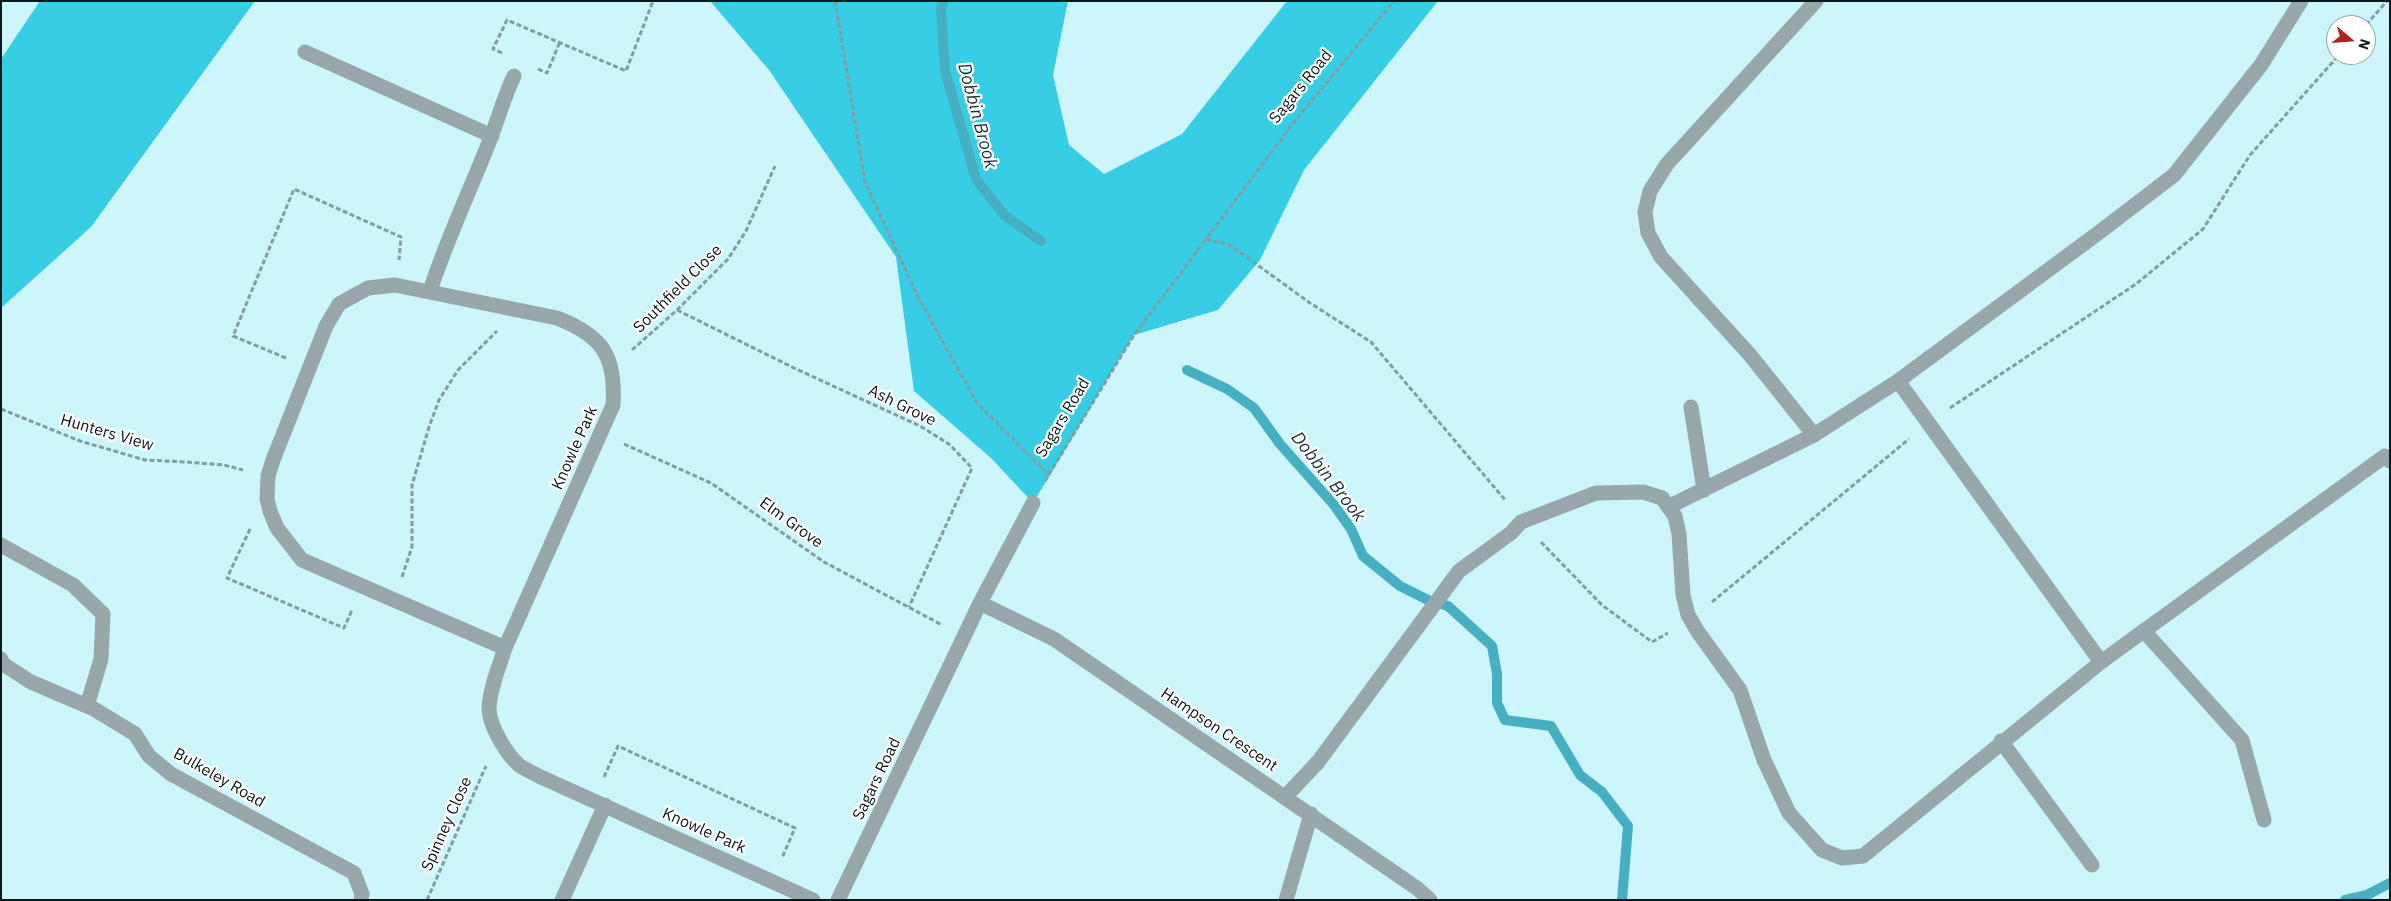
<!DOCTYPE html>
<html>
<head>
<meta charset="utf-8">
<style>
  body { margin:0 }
  #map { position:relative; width:2391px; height:901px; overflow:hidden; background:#cdf5fc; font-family:"IBM Plex Sans",sans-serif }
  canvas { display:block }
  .frame { position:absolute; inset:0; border:2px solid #09181b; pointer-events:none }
  .north { position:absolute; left:2326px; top:15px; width:50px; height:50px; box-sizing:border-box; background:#fff; border:1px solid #9da3a4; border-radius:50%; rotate:108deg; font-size:14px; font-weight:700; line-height:20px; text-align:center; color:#09181b }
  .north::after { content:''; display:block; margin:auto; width:18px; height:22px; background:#b2221d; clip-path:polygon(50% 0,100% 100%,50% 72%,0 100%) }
</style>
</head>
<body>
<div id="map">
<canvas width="2391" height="901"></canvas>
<div class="frame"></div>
<div class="north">N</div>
</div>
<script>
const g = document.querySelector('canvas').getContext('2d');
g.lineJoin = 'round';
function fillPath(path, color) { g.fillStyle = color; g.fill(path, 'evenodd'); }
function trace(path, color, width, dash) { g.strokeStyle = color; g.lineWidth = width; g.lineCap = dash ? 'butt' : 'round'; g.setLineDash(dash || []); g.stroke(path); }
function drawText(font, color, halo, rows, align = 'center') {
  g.font = font + ' "IBM Plex Sans",sans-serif'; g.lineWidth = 4.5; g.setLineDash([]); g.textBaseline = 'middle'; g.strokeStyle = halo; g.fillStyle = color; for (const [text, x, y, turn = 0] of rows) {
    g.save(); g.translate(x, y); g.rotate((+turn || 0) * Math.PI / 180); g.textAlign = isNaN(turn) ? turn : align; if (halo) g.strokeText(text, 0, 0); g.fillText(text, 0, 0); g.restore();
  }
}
fillPath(new Path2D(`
  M40 1H255L91 227 1 308V59Z
  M710 1H1068L1053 75 1069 145 1104 174 1182 134 1287 1H1438L1304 170 1260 260 1218 310 1134 335 1033 503 991 458 914 391 896 257 769 70Z`), '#37cde5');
trace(new Path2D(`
  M943 1 941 9 945 71 976 179 1004 215 1041 241
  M1187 370 1227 389 1254 408 1280 444 1334 505 1351 529 1363 556 1400 586 1430 601 1448 606 1492 646 1497 674V703L1505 720 1551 726 1580 775 1602 792 1628 826 1622 900
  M2345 900 2367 895 2390 883`), '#46b0c2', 10);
trace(new Path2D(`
  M835 1 865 182 918 297 977 403 1049 475
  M2366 25 2387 1
  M502 53 493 49 507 20 626 71 653 1
  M538 69 547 73 559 44
  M1206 239 1230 245 1310 303 1371 342 1506 501
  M677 310 794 368 920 426 949 444 972 468 909 607
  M632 350 677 310 728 259 746 231 775 166
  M286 358 233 336 294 189 401 237 399 260
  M1950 408 2136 284 2203 229 2250 155 2339 55
  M1 409 80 441 145 460 186 462 224 465 243 470
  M624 444 711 483 824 562 942 625
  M1045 481 1134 335 1295 121 1394 1
  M250 529 227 578 344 628 352 610
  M1541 542 1602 605 1652 642 1668 633
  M402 577 412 547V485L429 427 439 400 458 370 497 331
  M1712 602 1909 439
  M604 777 618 746 795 828 782 858
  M427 900 486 766`), '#7f9da3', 3, [5, 2.5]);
trace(new Path2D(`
  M305 52 492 136
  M430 291C447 238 471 189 491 137 499 116 504 97 514 76
  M1898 381 2101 662
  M1691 407 1704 490
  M1814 435 1750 355 1661 257 1648 233 1645 212 1650 191 1667 164 1816 1
  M1668 507 1814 435 1898 381 2101 231 2174 175 2261 65 2301 1
  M1 545 73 585 103 614 101 659 87 706
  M980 603 1054 639 1418 889 1430 900
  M2144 631 2242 740 2264 820
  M505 648 302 560 277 528 270 511 267 499 268 476 273 460 326 326 339 304 368 288 395 285 557 318C603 336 616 356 613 405L505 648C499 667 490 688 489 708 489 725 506 754 519 765 526 770 535 774 543 778L813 900
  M1 659 3 664 31 682 94 709 135 734 149 756 171 774 354 873 362 894 361 900
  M2001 741 2092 865
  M1286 796 1318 762 1459 571 1511 533 1521 522 1596 493 1643 492 1662 498 1675 516 1679 534 1683 595 1688 615 1698 632 1740 690 1764 760 1789 813 1822 850 1842 858 1863 856 2101 662 2385 456 2390 461
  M562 900 605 805
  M838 900 980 603 1033 503
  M1286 900 1311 814`), '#97a7aa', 15);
drawText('16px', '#09181b', '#fff', [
  ["Sagars Road",1301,87,-51],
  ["Southfield Close",678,289,-45],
  ["Ash Grove",902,406,26],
  ["Sagars Road",1063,418,-59],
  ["Hunters View",107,433,16],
  ["Knowle Park",575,448,-66],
  ["Elm Grove",791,523,36],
  ["Hampson Crescent",1219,730,34],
  ["Bulkeley Road",219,778,30],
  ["Sagars Road",877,779,-64],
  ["Spinney Close",447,824,-66],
  ["Knowle Park",704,831,24]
]);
drawText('italic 18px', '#193136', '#fff', [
  ["Dobbin Brook",977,116,75],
  ["Dobbin Brook",1328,477,52]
]);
</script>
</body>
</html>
